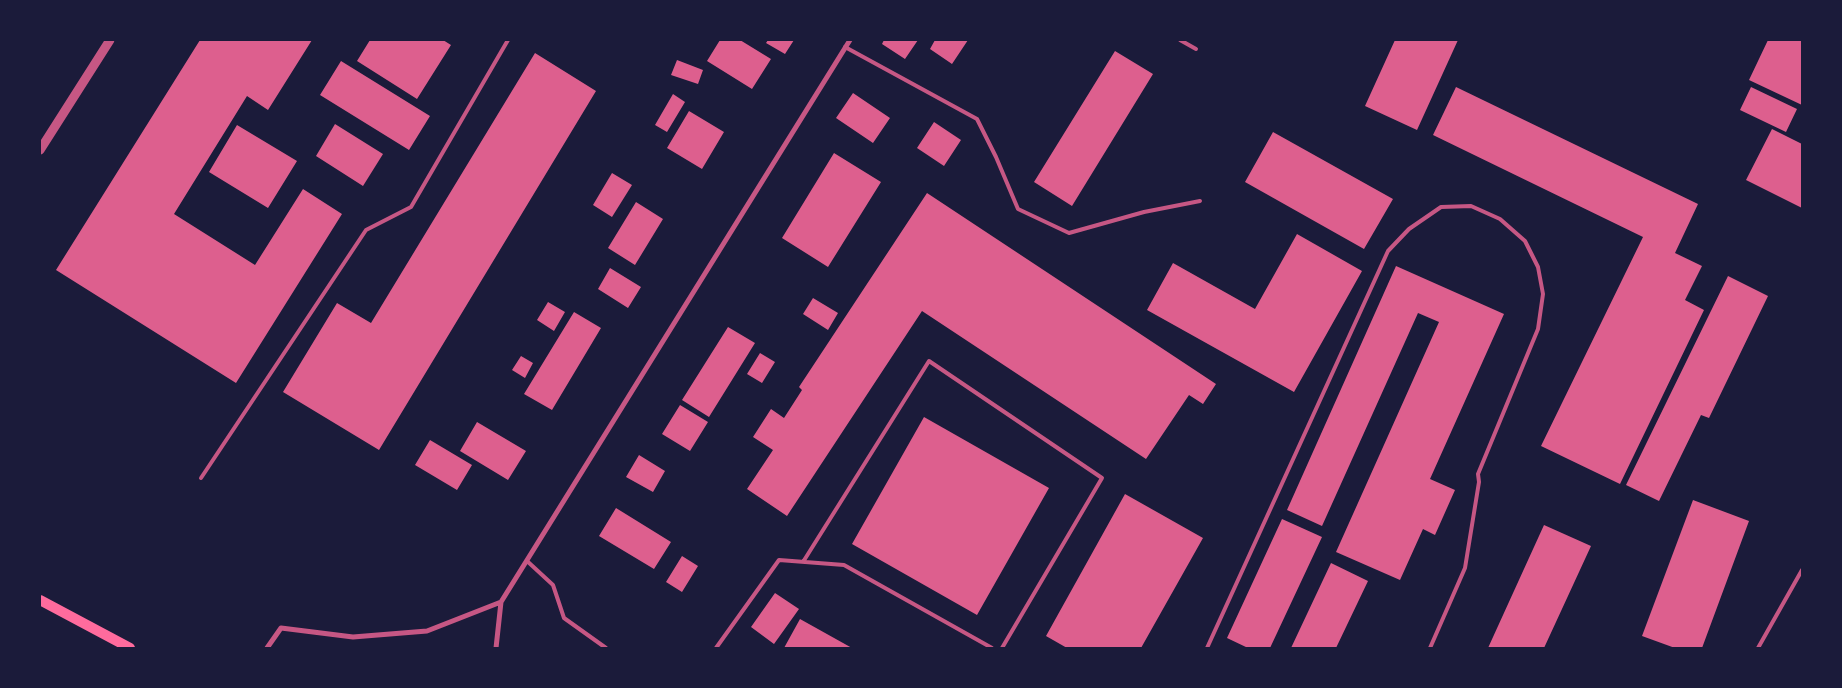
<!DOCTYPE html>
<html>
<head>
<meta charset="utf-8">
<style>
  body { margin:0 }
  #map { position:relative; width:1842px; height:688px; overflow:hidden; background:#1b1b3a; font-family:Montserrat,sans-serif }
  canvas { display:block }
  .frame { position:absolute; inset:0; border:41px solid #1b1b3a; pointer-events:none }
</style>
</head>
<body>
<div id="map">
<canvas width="1842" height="688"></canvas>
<div class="frame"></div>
</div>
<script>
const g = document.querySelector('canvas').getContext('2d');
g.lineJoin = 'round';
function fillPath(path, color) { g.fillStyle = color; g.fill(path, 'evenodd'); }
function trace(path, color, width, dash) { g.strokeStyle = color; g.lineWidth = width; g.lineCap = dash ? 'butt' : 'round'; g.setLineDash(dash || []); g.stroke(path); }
fillPath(new Path2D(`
  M200 40H312L268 110 247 96 174 214 255 265 303 189 342 214 236 383 56 270Z
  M370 40H443L451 45 417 99 357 61Z
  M720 40H740L771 59 752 89 707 61Z
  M768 40H794L785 54 766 43Z
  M884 40H918L905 59 882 44Z
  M935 40H968L952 64 930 49Z
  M1395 40H1458L1417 130 1365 106Z
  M1768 40H1802V105L1749 80Z
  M1115 51 1153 74 1072 206 1034 182Z
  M535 53 596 91 379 450 283 392 337 303 371 323Z
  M677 60 703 70 698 84 671 75Z
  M341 61 430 116 409 150 320 95Z
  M1456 87 1698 204 1675 253 1702 266 1685 300 1704 310 1620 484 1541 446 1643 237 1433 135Z
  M1751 87 1797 109 1786 132 1740 110Z
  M853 93 890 118 873 143 836 118Z
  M673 94 685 102 667 132 655 125Z
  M689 111 724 132 702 169 667 148Z
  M934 122 961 140 944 166 917 148Z
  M335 124 383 154 363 186 316 156Z
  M237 125 297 161 268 208 209 172Z
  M1772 129 1802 144V208L1746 180Z
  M1273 132 1393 199 1364 249 1245 182Z
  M834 153 881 182 828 267 782 238Z
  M612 173 632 185 612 217 593 205Z
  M927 193 1216 384 1203 404 1189 395 1146 459 922 311 787 516 747 489 773 450 753 437 771 409 784 418 802 390 799 387Z
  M636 202 663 219 635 265 608 248Z
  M1297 234 1362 271 1294 392 1147 310 1173 263 1255 309Z
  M1396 266 1504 314 1430 479 1455 490 1435 535 1423 529 1400 580 1336 552 1439 322 1418 313 1322 526 1287 510Z
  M610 268 641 287 628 308 598 289Z
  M1728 276 1768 296 1709 418 1701 415 1659 501 1626 485Z
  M813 298 838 313 828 330 803 314Z
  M548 302 565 312 554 331 537 320Z
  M574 312 601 328 552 410 524 394Z
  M728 327 755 343 709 417 682 400Z
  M760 353 775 362 762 383 747 374Z
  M521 356 533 363 525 378 512 370Z
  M680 405 708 422 690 451 662 434Z
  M924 417 1049 488 977 615 852 544Z
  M477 422 526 451 508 480 460 451Z
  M430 440 472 465 457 490 415 465Z
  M639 455 665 471 653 492 626 477Z
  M1125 494 1203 538 1141 648H1067L1046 636Z
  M1693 500 1749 521 1702 648H1675L1642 636Z
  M616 508 671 542 654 569 599 536Z
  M1282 519 1322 537 1270 648H1248L1227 638Z
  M1544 525 1591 546 1544 648H1488Z
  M682 556 698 566 682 592 666 582Z
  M1331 563 1368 581 1336 648H1291Z
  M775 593 799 609 774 644 751 627Z
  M800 619 852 648H784Z`), '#dd5f8e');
trace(new Path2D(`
  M1180 40 1196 49
  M845 47 977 119 996 157 1018 209 1069 233 1144 212 1200 201
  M201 478 366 230 411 207 508 40
  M527 561 553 585 564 618 606 648
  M803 562 929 361 1102 478 1002 648
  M716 648 779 560 844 565 992 648
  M1207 648 1388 251 1409 229 1441 207 1471 206 1500 219 1525 241 1538 267 1543 294 1538 329 1478 474 1479 482 1465 568 1430 648
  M1758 648 1802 570`), '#c65784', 4);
trace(new Path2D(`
  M267 648 281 628 353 637 427 631 501 602
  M496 648 501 602 850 40`), '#c65784', 5);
trace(new Path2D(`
  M40 150 110 40`), '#c65784', 9);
trace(new Path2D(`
  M40 600 130 648`), '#ff6b9d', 10);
</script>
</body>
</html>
